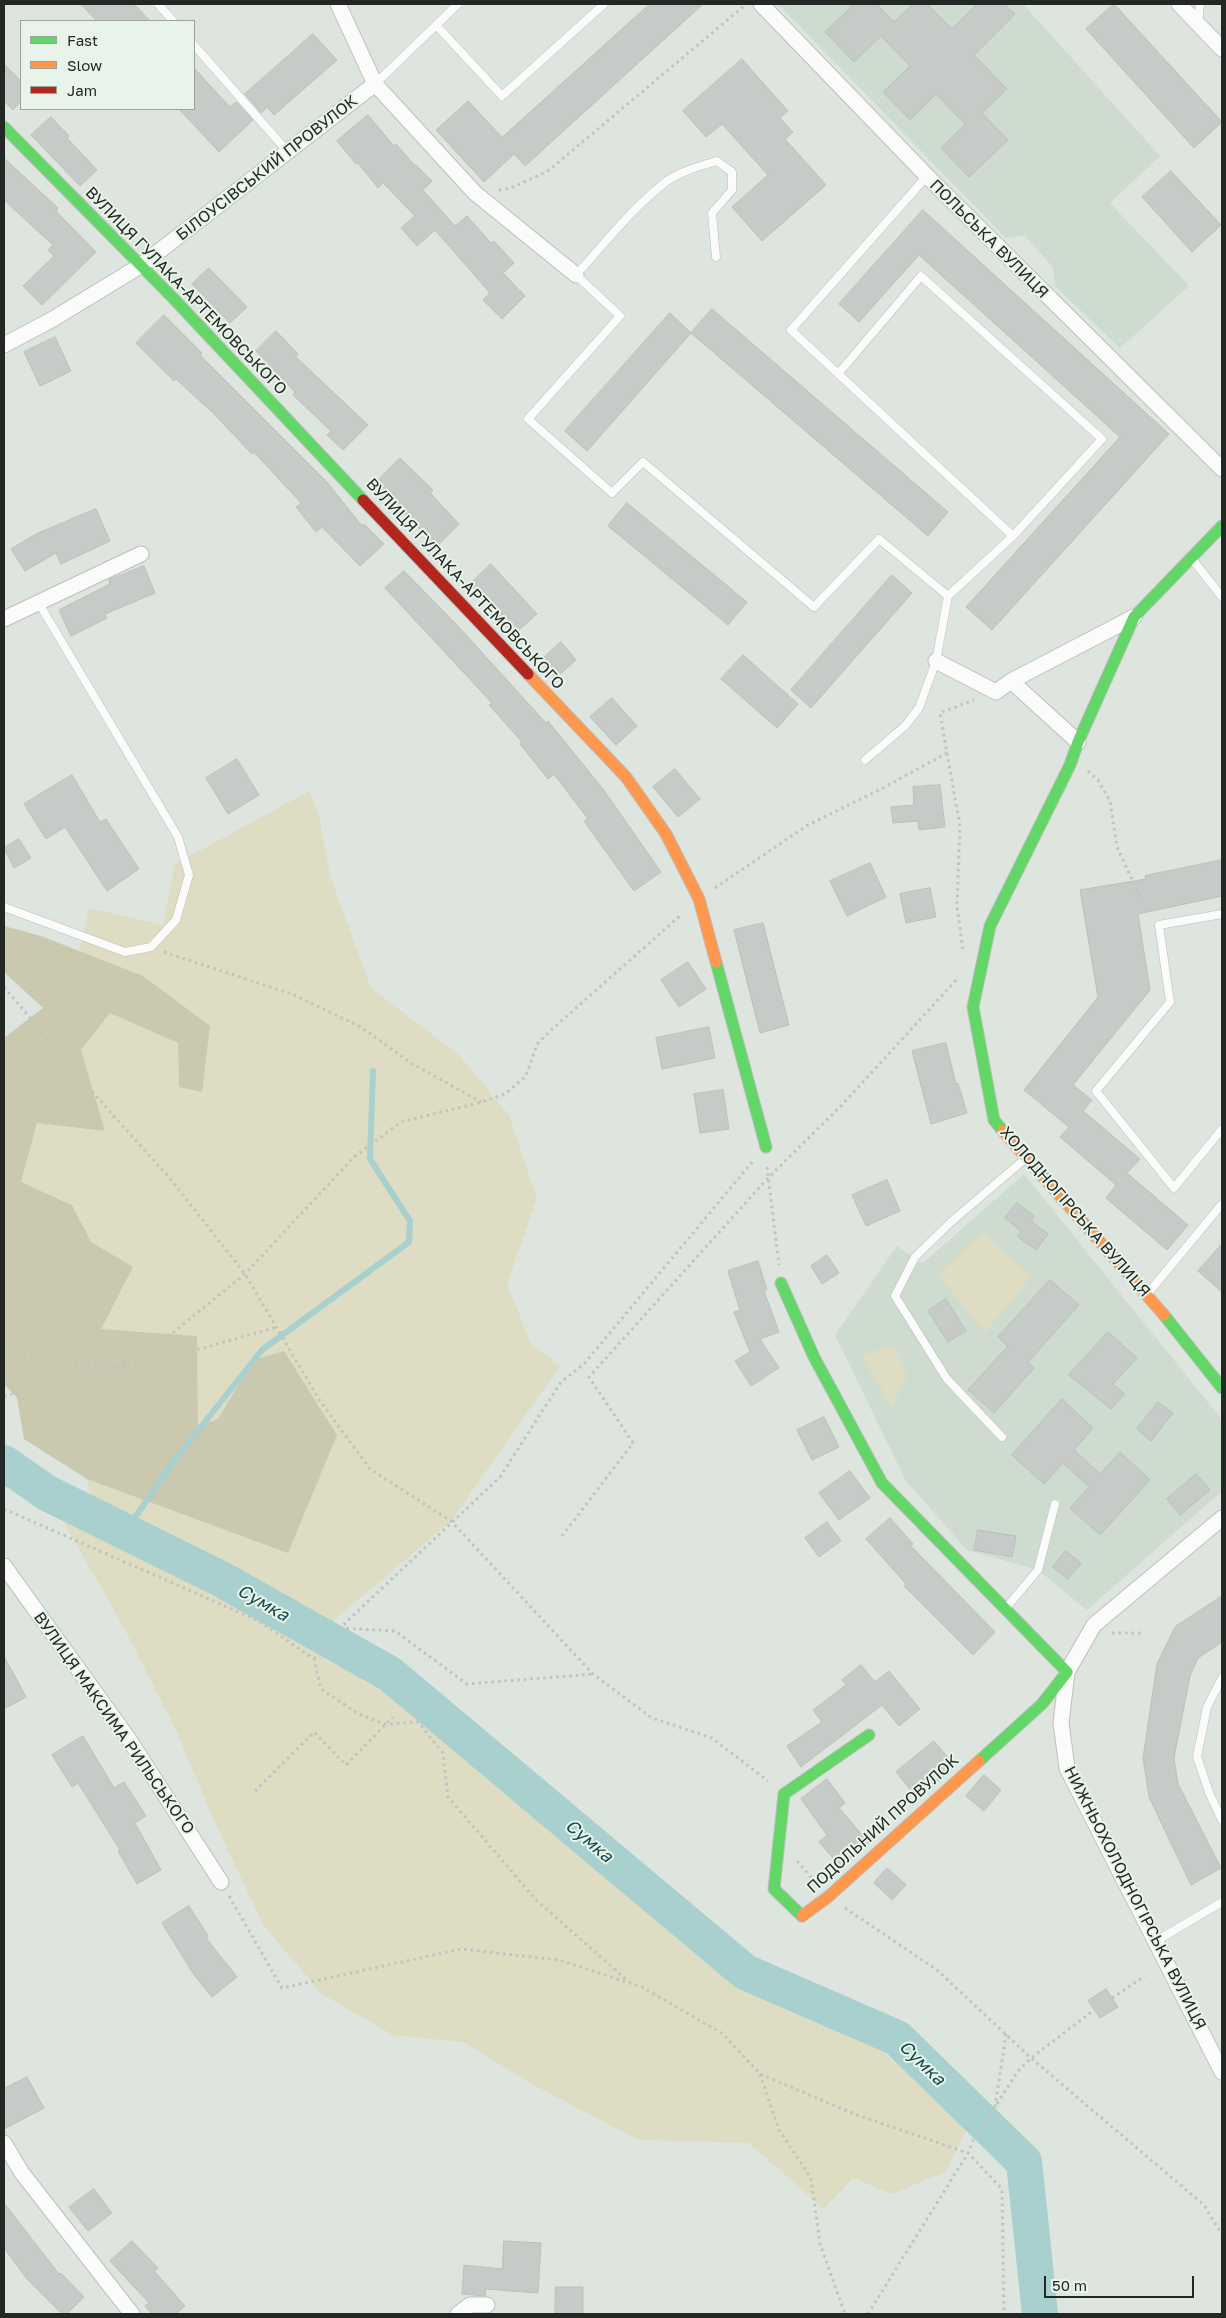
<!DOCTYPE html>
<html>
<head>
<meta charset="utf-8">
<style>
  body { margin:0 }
  #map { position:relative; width:1226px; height:2318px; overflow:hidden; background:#dee4de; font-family:"Golos Text",sans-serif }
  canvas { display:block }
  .frame { position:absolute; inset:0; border:5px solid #242824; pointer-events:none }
  .legend { position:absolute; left:20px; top:20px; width:175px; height:90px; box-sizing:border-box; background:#e8f4e9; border:1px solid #9aa29a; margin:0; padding:6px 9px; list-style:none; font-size:15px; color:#242824 }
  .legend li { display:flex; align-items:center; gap:10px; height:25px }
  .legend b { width:25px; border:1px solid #9aa29a }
  .scale { position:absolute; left:1044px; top:2276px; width:150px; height:22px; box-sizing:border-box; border:2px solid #242824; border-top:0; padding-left:6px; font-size:15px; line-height:18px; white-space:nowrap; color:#242824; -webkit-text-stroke:4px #e8f4e9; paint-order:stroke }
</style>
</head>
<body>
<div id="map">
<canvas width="1226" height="2318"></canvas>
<div class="frame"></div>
<ul class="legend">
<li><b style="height:6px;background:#63d668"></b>Fast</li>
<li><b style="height:6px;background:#ff974d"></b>Slow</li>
<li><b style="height:6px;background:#b3261e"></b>Jam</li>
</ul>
<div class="scale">50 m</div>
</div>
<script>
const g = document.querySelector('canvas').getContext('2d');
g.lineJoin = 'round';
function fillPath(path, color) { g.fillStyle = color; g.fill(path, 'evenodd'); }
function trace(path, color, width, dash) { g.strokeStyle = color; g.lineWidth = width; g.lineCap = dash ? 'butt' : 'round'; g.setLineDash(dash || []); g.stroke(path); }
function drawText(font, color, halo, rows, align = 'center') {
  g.font = font + ' "Golos Text",sans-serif'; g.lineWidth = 4; g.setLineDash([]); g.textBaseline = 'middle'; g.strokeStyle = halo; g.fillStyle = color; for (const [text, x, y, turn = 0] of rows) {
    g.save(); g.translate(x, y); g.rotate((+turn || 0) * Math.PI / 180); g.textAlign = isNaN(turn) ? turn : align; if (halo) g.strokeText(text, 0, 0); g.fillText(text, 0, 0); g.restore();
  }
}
fillPath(new Path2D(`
  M778 4H1023L1160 156 1110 203 1189 286 1120 348 1055 286 1053 267 1024 235 1006 238Z
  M1024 1174 1222 1420V1491L1087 1610 1038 1570 967 1550 906 1481 835 1335 897 1246 922 1264Z`), '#cedbcf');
fillPath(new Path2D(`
  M310 791 320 820 330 876 371 988 459 1055 509 1115 537 1198 507 1284 531 1344 560 1366 451 1521 333 1621 91 1500 87 1479 288 1552 253 1360 218 1419 198 1426 197 1336 100 1329 132 1267 91 1242 72 1204 21 1183 37 1123 105 1131 81 1050 110 1013 178 1043 179 1087 210 1026 143 977 79 952 89 908 163 925 175 864Z
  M982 1232 1031 1277 985 1333 938 1275Z
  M893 1344 908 1376 892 1406 861 1356Z
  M47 1493 221 1579 390 1674 745 1972 885 2054 969 2125 945 2172 892 2194 853 2178 824 2209 749 2143 639 2140 537 2087 463 2042 393 2035 322 1994 264 1926 214 1821 177 1732 123 1626Z`), '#dedcc3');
fillPath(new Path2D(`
  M4 926 41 936 143 976 210 1026 202 1092 179 1087 178 1043 110 1013 81 1050 105 1131 37 1123 21 1182 72 1205 91 1242 133 1267 101 1329 197 1336 198 1426 218 1419 253 1360 284 1351 337 1435 288 1553 87 1479 24 1439 17 1398 4 1384V1038L43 1008 4 972Z`), '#cac8af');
trace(new Path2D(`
  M125 1532 173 1462 262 1350 409 1242 410 1221 370 1159 373 1071`), '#a7d0cf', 6);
trace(new Path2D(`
  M4 1463 47 1493 221 1579 390 1674 745 1972 897 2038 1024 2162 1040 2314`), '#a7d0cf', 36);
const building = new Path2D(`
  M81 4H134L150 21H97Z
  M650 4H703L525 166 514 154 484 182 436 130 468 101 502 137Z
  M855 4H877L894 22 913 4H927L952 29 977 4H1004L1015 14 974 55 1007 89 982 113 1008 140 969 177 941 148 965 124 936 94 910 120 883 92 910 66 881 36 854 62 825 32Z
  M1114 4 1222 122 1194 148 1086 29Z
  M313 34 337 60 274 115 267 107 261 113 245 94Z
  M742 59 788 111 780 118 793 132 785 139 826 185 762 241 732 207 768 175 722 124 706 137 683 111Z
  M4 64 21 81V101L13 110 4 101Z
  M194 68 230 107 236 102 253 120 219 152 179 109H194Z
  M368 115 394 146 396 144 415 166 416 165 432 181 423 190 455 226 467 216 491 243 494 241 514 263 503 273 525 296 502 319 483 300 490 293 435 230 417 246 401 228 415 216 383 183 378 188 358 163 356 164 337 141Z
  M51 117 69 136 67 138 97 170 80 186 31 135Z
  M4 158 58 208 56 211 96 252 42 305 23 286 54 256 48 250 53 245 4 200Z
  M1171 171 1221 225 1192 252 1142 197Z
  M923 210 1169 434 992 630 966 607 1120 437 919 255 859 322 839 304Z
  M209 268 247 307 230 323 192 284Z
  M712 309 948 512 928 536 691 333Z
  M670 313 691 333 587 451 565 431Z
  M164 315 202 353 200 355 327 482 362 526 364 524 384 544 360 566 322 527 316 532 296 507 301 503 254 452 252 454 213 413 176 379 174 381 136 343Z
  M276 331 298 354 296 357 368 425 343 450 327 435 331 431 293 395 295 392 256 351Z
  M55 337 71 371 40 386 24 352Z
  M400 458 433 490 430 493 459 524 437 546 374 485Z
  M627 503 747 602 728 625 608 526Z
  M96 509 110 541 61 564 56 553 25 571 11 549 36 534Z
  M491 564 537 614 514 634 470 584Z
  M144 566 155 593 105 614 107 618 71 636 59 610 110 584 109 580Z
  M404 571 458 626 546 723 548 721 603 789 661 872 634 891 584 821 588 819 554 774 548 779 520 744 522 742 489 705 492 703 385 588Z
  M892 575 912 593 811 708 791 690Z
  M561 642 576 660 556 678 540 661Z
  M743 655 798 704 777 728 721 679Z
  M612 698 637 726 616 745 590 717Z
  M237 759 259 795 228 814 206 778Z
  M675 769 700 799 678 817 653 787Z
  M72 775 100 822 106 819 139 869 107 891 65 827 46 839 24 804Z
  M940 785 945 827 919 830 918 821 893 823 891 807 914 805 913 787Z
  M19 839 31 858 14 868 4 848Z
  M1222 860V896L1138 914 1150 990 1073 1085 1092 1100 1083 1111 1140 1159 1127 1173 1188 1225 1167 1250 1106 1198 1116 1185 1060 1137 1069 1127 1024 1090 1098 997 1080 890 1146 879 1145 876Z
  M870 863 886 897 847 916 830 881Z
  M930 888 936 917 906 923 900 894Z
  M763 923 789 1025 760 1033 734 930Z
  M688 962 706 989 679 1007 661 980Z
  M709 1027 715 1058 662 1069 656 1038Z
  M946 1043 956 1084 958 1083 967 1113 931 1124 912 1051Z
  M723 1090 729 1129 700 1133 694 1094Z
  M887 1180 900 1211 866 1226 852 1195Z
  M1017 1203 1034 1216 1031 1221 1048 1234 1036 1250 1017 1236 1021 1231 1005 1218Z
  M1222 1244V1292L1198 1271Z
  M827 1255 839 1273 822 1284 811 1266Z
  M758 1261 767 1290 764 1291 779 1332 760 1339 779 1368 751 1386 735 1361 750 1352 734 1312 740 1310 728 1271Z
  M1050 1280 1079 1305 1028 1362 1034 1368 994 1413 968 1390 1008 1346 998 1337Z
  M946 1299 966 1331 948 1342 928 1311Z
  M1108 1332 1137 1358 1113 1384 1125 1394 1111 1409 1069 1375Z
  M1062 1399 1093 1428 1074 1450 1100 1474 1120 1452 1150 1480 1100 1535 1070 1508 1089 1487 1063 1463 1044 1484 1012 1455Z
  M1158 1402 1173 1413 1151 1441 1137 1429Z
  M824 1417 839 1447 812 1460 797 1430Z
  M850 1471 870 1498 839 1520 819 1493Z
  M1196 1474 1210 1490 1180 1515 1167 1499Z
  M890 1518 913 1544 911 1546 995 1632 973 1655 904 1586 906 1584 866 1539Z
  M827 1522 841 1541 819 1557 805 1538Z
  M978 1530 1016 1536 1012 1557 974 1550Z
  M1066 1551 1081 1563 1068 1579 1053 1567Z
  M1222 1596V1642L1198 1658 1190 1676 1174 1758 1178 1784 1221 1868 1191 1885 1149 1797 1143 1758 1157 1664 1175 1627Z
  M4 1656 26 1697 4 1709Z
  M861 1665 875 1682 889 1671 920 1709 899 1726 882 1705 801 1767 787 1746 822 1722 813 1710 846 1685 842 1680Z
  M83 1736 114 1788 124 1782 146 1816 135 1823 161 1870 137 1884 118 1851 120 1850 78 1783 72 1787 52 1755Z
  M934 1741 955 1766 918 1799 896 1772Z
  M984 1775 1001 1790 984 1811 966 1796Z
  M827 1779 845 1803 839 1808 869 1843 840 1866 819 1842 827 1835 801 1799Z
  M887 1868 906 1885 892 1900 874 1883Z
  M189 1906 208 1936 206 1938 237 1977 212 1997 194 1975 162 1923Z
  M1106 1989 1118 2007 1100 2018 1088 2001Z
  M27 2077 44 2108 4 2129V2089Z
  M94 2189 112 2213 88 2231 69 2207Z
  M4 2203 59 2274 61 2273 84 2297 67 2314H62L27 2279 4 2248Z
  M132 2241 158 2268 154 2271 185 2306 176 2314H152L145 2306 149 2303 110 2261Z
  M504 2241 541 2243 538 2293 486 2289 485 2296 462 2294 464 2265 502 2269Z
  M556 2287H583V2314H555Z`);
fillPath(building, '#c6cbc7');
trace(building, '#bac0bc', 1);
const lane = new Path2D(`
  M158 4 173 21
  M1198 24 1200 4
  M436 25 502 96 604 4
  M194 45 288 152
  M375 84 458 4
  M927 176 791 330 1013 536
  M716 257 712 213 732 190V172L717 161C700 166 681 171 667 181 633 207 605 243 576 275L620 316 528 419 612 493 643 462 814 607 879 539 948 596
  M838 374 921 276 1102 439 1013 536 948 596 936 661 919 708 905 726 865 760
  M1192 559 1222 597
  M4 907 125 952 151 947 176 920 189 875 178 837 38 602
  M1222 914 1159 925 1170 1002 1096 1091 1174 1188 1222 1129
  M1149 1292 1222 1204
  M1002 1437 947 1379 895 1296 915 1257 951 1222 1026 1158
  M1006 1608 1038 1570 1055 1504
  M1222 1678 1207 1707 1197 1757 1210 1795 1222 1820
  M1156 1941 1222 1902`);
const street = new Path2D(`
  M338 4 375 84 475 193 576 275
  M761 4 927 176 1222 469
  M1179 4 1222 49
  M4 345 53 319 140 266 375 84
  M4 619 141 554
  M936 661 996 692 1011 681 1134 617
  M1011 681 1078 742
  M1222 1518 1094 1625 1067 1672 1061 1723 1067 1768 1222 2072
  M4 1566 130 1741 221 1882
  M4 2143 22 2173 132 2314
  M458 2314 470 2305H487`);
const fast = new Path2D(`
  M4 127 174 299 363 500
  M716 962 766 1147
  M1003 1131 994 1120 973 1007 990 926 1070 765 1078 742 1134 617 1222 526
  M781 1283 814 1357 882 1483 1067 1672 1042 1704 979 1761
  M1164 1315 1222 1388
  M802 1916 774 1889 784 1794 869 1735`);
const slow = new Path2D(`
  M528 674 626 777 666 834 699 899 716 962
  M1003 1131 1164 1315
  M802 1916 828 1897 979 1761`);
const jam = new Path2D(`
  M363 500 528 674`);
trace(lane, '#bbc0bb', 9);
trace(street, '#bbc0bb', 17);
trace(fast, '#bbc0bb', 13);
trace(slow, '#bbc0bb', 13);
trace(jam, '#bbc0bb', 13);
trace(new Path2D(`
  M499 190 511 188 548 171 744 6
  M947 753 960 826 957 906 963 951
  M1088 771 1098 780 1110 801 1117 847 1141 899
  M715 888 808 825 883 788 947 753 940 713 974 700
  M164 952 292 994 361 1027 411 1063 481 1102
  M4 987 110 1112 169 1177 245 1274 320 1401 370 1469 451 1521 593 1674 652 1718 712 1738 768 1781
  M767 1167 779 1265
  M4 1351 109 1367
  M115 1367 147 1364 277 1327
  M4 1396 113 1368 170 1335 245 1274 355 1156 401 1122 482 1102 505 1094 526 1076 537 1044 550 1031 682 914
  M4 1509 259 1621 314 1659 321 1689 357 1713 384 1724 418 1722 443 1753 448 1797 536 1900 629 1982
  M562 1536 633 1443 589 1377 767 1179 840 1107 958 978
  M340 1628 395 1631 467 1684 593 1674
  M1112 1633H1142
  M314 1659 340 1628 500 1477 561 1382 584 1364 753 1161
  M255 1791 314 1732 346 1765 393 1717
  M797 1861 816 1883
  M229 1896 282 1988 461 1949 559 1960 642 1987 723 2034 760 2074 857 2115 968 2153 1002 2189 1004 2314
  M845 1908 937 1970 1031 2058 1204 2205 1222 2235
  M1112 1998 1145 1976
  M760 2074 779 2130 811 2178 820 2244 845 2314
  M995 2107 1006 2034
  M868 2314 968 2153 972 2142 1018 2071 1031 2058 1094 2010`), '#c1c3c1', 3, [2.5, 4]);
trace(lane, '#fafbfa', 8);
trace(street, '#fafbfa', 15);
trace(fast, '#63d668', 11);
trace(slow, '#ff974d', 11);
trace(jam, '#b3261e', 11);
drawText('16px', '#242824', '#e8f4e9', [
  ["БІЛОУСІВСЬКИЙ ПРОВУЛОК",267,168,-38],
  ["ПОЛЬСЬКА ВУЛИЦЯ",989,239,45],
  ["ВУЛИЦЯ ГУЛАКА-АРТЕМОВСЬКОГО",186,291,46],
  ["ВУЛИЦЯ ГУЛАКА-АРТЕМОВСЬКОГО",465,584,47],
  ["ХОЛОДНОГІРСЬКА ВУЛИЦЯ",1075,1212,49],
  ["ВУЛИЦЯ МАКСИМА РИЛЬСЬКОГО",114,1723,55],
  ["ПОДОЛЬНИЙ ПРОВУЛОК",883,1824,-42],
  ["НИЖНЬОХОЛОДНОГІРСЬКА ВУЛИЦЯ",1135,1898,63]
]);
drawText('italic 18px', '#184a4b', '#e8f4e9', [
  ["Сумка",263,1603,30],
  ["Сумка",589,1841,40],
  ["Сумка",922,2063,44]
]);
</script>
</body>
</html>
